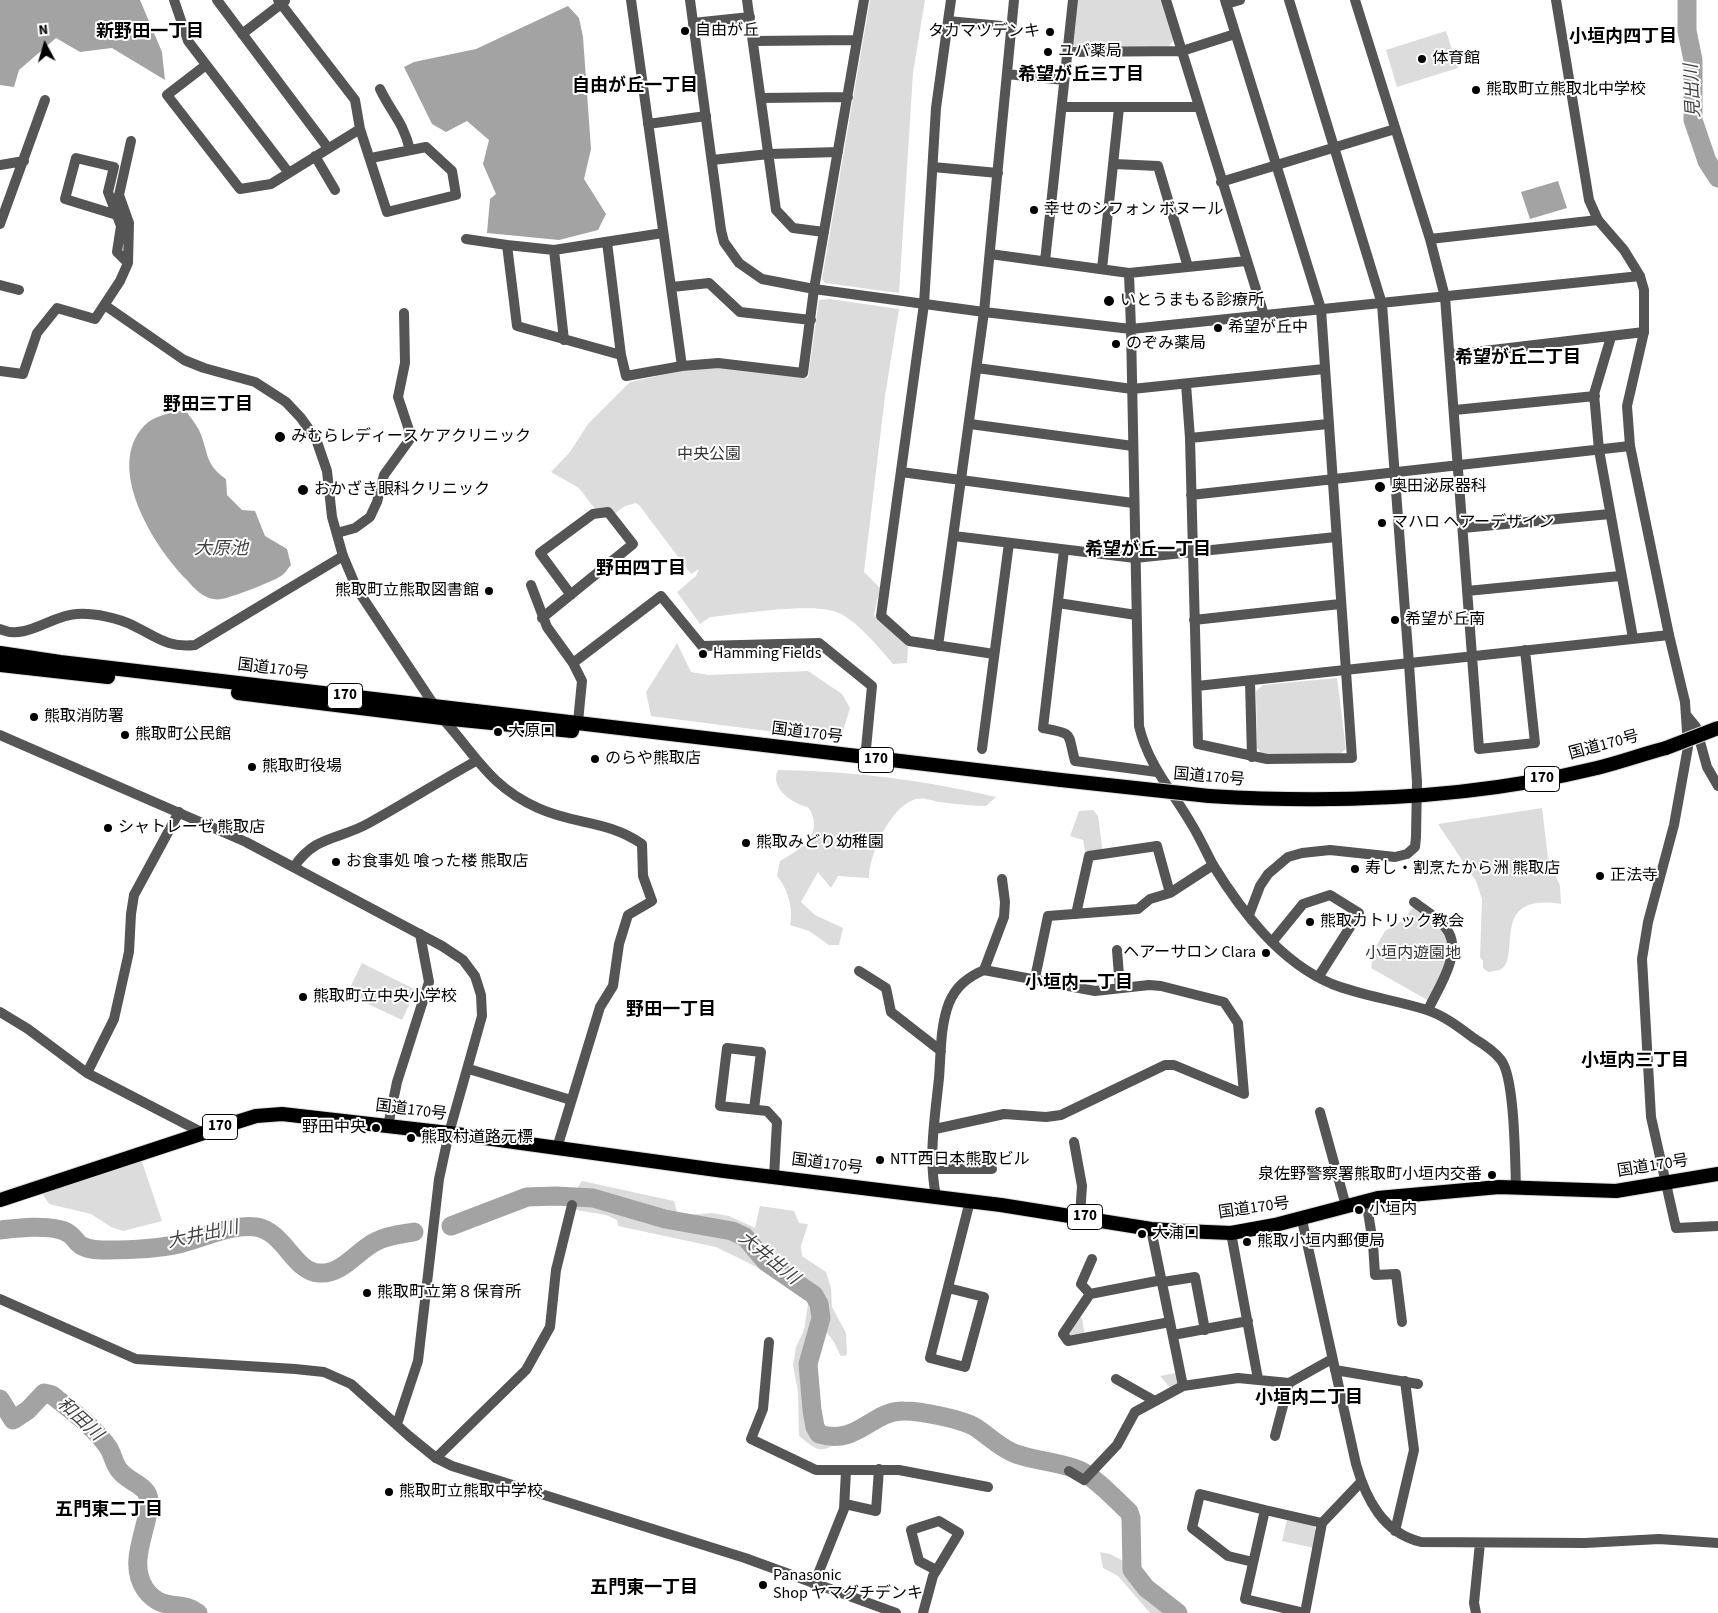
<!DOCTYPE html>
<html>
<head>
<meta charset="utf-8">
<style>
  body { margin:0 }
  #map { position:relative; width:1718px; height:1613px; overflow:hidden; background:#fff; font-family:"Source Sans 3",sans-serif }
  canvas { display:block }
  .north { position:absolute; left:20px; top:20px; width:50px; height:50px; -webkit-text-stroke:4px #fff; paint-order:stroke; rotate:354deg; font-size:14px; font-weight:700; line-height:20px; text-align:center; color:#000 }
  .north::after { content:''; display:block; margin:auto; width:18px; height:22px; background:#000; clip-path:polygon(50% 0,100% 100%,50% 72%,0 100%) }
</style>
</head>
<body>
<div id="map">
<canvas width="1718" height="1613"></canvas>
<div class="north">N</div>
</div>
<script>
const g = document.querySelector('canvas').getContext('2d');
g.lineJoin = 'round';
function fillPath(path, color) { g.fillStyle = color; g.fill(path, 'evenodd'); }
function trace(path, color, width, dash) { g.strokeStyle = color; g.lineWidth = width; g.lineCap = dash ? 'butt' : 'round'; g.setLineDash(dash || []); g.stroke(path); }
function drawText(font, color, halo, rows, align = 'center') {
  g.font = font + ' "Source Sans 3","Noto Sans JP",sans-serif'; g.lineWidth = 4; g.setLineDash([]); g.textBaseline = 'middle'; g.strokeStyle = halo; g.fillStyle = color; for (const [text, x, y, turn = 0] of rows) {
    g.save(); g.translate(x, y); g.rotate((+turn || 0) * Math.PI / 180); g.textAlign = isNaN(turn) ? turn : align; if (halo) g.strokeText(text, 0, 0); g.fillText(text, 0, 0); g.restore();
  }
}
fillPath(new Path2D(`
  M870 0H925L913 73 899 293 825 283 822 279Z
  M1076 0H1161L1174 40 1169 46 1078 48 1072 44Z
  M1446 31 1458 68 1397 87 1386 50Z
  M830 299 899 309 885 396 864 572 880 588 874 615 908 647 907 663 893 664C879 648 854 616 833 611 805 603 741 614 710 617L700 624 677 592 696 576 699 569 691 574 639 505 636 503 625 506 613 515 595 509 579 488 551 472 570 452 588 424 630 382 676 372 718 367 808 378 819 300Z
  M677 643 691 672 708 675 808 671 842 694 850 708 843 731 814 737 651 716 646 692Z
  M1337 678 1346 749 1340 754H1262L1257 748 1256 691 1263 685Z
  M778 770C852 771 924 780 996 797L986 806C971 806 956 804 940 802 933 801 923 797 917 799 891 804 869 855 869 878L838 876 831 888 818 872 801 902 815 915 843 928 839 945H829L809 931 790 925C794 908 787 888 777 876L780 861C801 849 826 833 808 807 792 804 769 787 778 770Z
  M1542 808 1548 857 1560 886 1561 904C1487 892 1523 958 1500 970 1497 971 1492 971 1488 972L1483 968V961L1480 957 1482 899 1476 881 1438 824Z
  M1093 810 1098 816 1103 854 1086 856 1083 840 1070 836 1079 811Z
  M1415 905C1426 914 1439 923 1446 935 1456 951 1436 985 1429 1001L1371 968 1374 950 1385 931 1402 921Z
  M362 963 416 990 402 1020 347 994Z
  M141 1159 162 1221 123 1231 111 1227 91 1214 49 1204 42 1193Z
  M582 1181 674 1201 678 1216 712 1213 729 1216 755 1228 760 1206 794 1211 799 1223 808 1224 801 1246 802 1256 826 1272 831 1288 832 1307 846 1333 847 1355 841 1356C835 1345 830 1329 815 1328 811 1342 807 1356 806 1370 805 1381 811 1429 818 1436 824 1441 834 1439 841 1438L842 1440C820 1454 819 1452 799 1436L798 1392 793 1365 796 1347 804 1330 808 1304 803 1293 787 1282 716 1247 618 1226 617 1220 606 1215 576 1210 572 1205 576 1190Z
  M1076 1315 1082 1318 1085 1338 1068 1341 1063 1334Z
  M1181 1372 1183 1386 1173 1391 1160 1376Z
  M1287 1520 1314 1526 1317 1533 1314 1548 1282 1541Z
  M1100 1552 1110 1554 1127 1563C1135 1586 1156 1599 1175 1613H1150L1118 1576 1103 1568Z`), '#dcdcdc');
fillPath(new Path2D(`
  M0 0H140L162 52 165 80 112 48 80 52 56 38 19 70 14 87 0 85Z
  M568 6 579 18 583 37 591 149 584 179 606 214 598 230 559 240 487 233 490 199 496 194 483 164 489 140 467 121 446 132 432 124 404 67 414 62 476 49Z
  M1558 181 1567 208 1530 219 1521 192Z
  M185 410C190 416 195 423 199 430 209 452 204 464 226 479L227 495 242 510 255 511 265 536 287 549 291 565C288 568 285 574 281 576 274 581 228 599 221 599 218 600 212 599 209 598 200 595 192 586 186 579 155 548 104 468 144 426 154 415 171 413 185 410Z`), '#a3a3a3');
trace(new Path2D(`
  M1687 0V31L1693 60V120L1707 161 1718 178
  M451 1226 527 1197 556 1196 593 1198 665 1219 732 1231 745 1237 766 1262 814 1295 819 1304 821 1318 808 1364 812 1410 815 1427 819 1434C858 1446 872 1410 904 1411 921 1411 961 1419 975 1427 989 1436 1000 1448 1016 1454 1036 1461 1059 1462 1079 1470 1095 1477 1116 1500 1129 1512L1131 1518 1132 1570 1146 1588 1178 1613
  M0 1230C19 1228 42 1225 61 1230 69 1232 73 1237 78 1243 85 1250 98 1250 107 1250 130 1250 156 1249 179 1244 203 1238 231 1224 256 1227 284 1231 294 1272 319 1273 343 1275 357 1250 377 1241 388 1235 402 1234 414 1232
  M0 1399 13 1420 28 1410 44 1393 52 1395C72 1411 93 1426 108 1447 113 1454 114 1465 120 1471 129 1483 150 1485 149 1503 148 1530 127 1562 145 1589 162 1613 182 1600 198 1613`), '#a3a3a3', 19);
const trunk = new Path2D(`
  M0 653 60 662 1061 780
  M0 665 108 677
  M238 693 442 718 572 731
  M1209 796C1339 804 1470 799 1597 768 1621 762 1643 754 1666 748
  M0 1200 240 1121 256 1116 282 1114 449 1133 724 1171 1001 1205 1151 1229 1184 1231 1231 1233 1275 1225 1378 1198 1499 1187 1616 1191 1718 1174`);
trace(trunk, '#dbdbdb', 16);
trace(new Path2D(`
  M174 0 188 41 289 173
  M217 0 328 148
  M278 0 355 100 360 129 387 212 456 195 452 171 426 147 371 158
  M631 0 682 366
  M747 0 776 210 793 228 824 232
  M1166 0 1264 315
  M1355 0 1430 239 1445 297 1479 749 1535 743 1525 650
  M1226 4 1240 0
  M948 21 951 0
  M693 23 750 17
  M242 34 285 1
  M753 41 857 40
  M1068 52 1182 51 1235 34
  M206 65 167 95 240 189 271 184 360 129
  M1007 74 1064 80
  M380 89C392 114 403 121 410 150
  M761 98 848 97
  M1062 107H1198
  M648 124 706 116
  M315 156 335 190
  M712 160 769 154 838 152
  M1114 164 1158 166 1188 267
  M0 165 24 161
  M933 167 998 173
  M1221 182 1395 129
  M117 215 65 199 76 158 114 167 108 192 121 226 117 252 128 263
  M0 224 45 100
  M466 239 507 245
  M1430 239 1598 220
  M607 242 621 355 626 376 682 366 718 363 803 373 814 289 864 0
  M554 250 564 340
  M990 254 1129 273 1246 261
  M1045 261 1073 0
  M1102 269 1119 108
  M1129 273 1131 329
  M0 285 19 290
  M672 287 709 283 740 312 811 320
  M1611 337 1594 394 1599 450 1633 638
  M621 355 517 326 507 245 554 250 663 233
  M1450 355 1644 332
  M977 368 1132 389 1324 369
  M0 371 23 374 37 333 57 308 95 319 120 281 128 263 129 223 119 195 131 141
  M1186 384 1190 438 1198 744 1267 759 1352 758 1321 309 1225 0
  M1455 410 1595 396
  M970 424 1133 446
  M1190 438 1328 424
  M901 472 1133 503
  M1191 495 1630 446
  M1463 528 1610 514
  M337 533 355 528 370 517 377 502 384 475 410 439 409 430 398 397 405 363 404 313
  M954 536 1135 558 1336 537
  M1064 550 1043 728C1075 734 1067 732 1075 761L1157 772
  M531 585 547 627 573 663
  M1467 591 1620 576
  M1058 603 1136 615
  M542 618 633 544 608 512 593 514 540 553 571 595
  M1194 620 1340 604
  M0 629C26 641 51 615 77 614 94 613 119 618 134 626 157 637 167 648 195 645L343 556
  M938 646 984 312 1014 0
  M994 654 909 641 881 616 924 304 936 108 948 21 1012 27
  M1250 682 1252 757
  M1197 686 1669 635
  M1685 702 1688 747 1674 825 1648 922 1642 959 1651 1117 1676 1228 1718 1226
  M1687 716 1696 727 1707 767 1718 786
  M442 718C476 755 489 786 538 808 575 825 607 820 642 844L643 876 652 901 628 915 619 944 613 986 600 1007 557 1148
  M578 722 582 681 573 663 661 596 702 646 819 643 872 686 865 759
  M982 749 1009 543
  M294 867C315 835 339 840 369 823 405 803 440 781 476 761
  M1414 902C1426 911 1442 920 1449 933 1461 956 1437 990 1428 1010
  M1076 914 1089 856 1157 846 1170 893
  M1272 942 1303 904 1330 895 1359 913 1319 976
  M1117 950 1120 988
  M984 970 1004 917 1005 902 1002 879
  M859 971 886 988 891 1012 941 1051
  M1035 978 1048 916 1138 909 1150 899 1170 893 1213 865
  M0 1012 28 1029 87 1073 203 1133
  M469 1069 571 1100
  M87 1073 114 1019 129 952 131 914 134 895 179 812
  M754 1109 761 1052 727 1048 720 1106 767 1111 777 1122 774 1177
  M1320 1112 1346 1206
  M388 1126 397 1082 429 982 420 934
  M935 1129 1004 1114 1046 1117 1061 1115 1165 1065H1174L1244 1094 1238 1023 1224 1002 1161 986 1149 985 1095 991 984 970C968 977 956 986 949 1003 940 1026 941 1054 939 1078 935 1117 928 1157 936 1196
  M1074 1142 1082 1186 1080 1216
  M933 1169H992
  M1366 1200 1373 1243 1375 1275 1396 1274 1402 1322
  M1302 1220 1356 1464C1366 1499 1383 1533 1421 1542L1585 1543 1659 1539 1718 1543
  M1151 1229 1183 1386
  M1231 1233 1258 1379
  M1162 1280 1090 1294 1063 1334 1068 1341 1170 1322
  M1163 1282 1195 1277 1205 1330
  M948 1288 984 1297 965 1367 930 1358 970 1201
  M1090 1294 1081 1284 1092 1259
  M1173 1335 1248 1321
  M769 1342 763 1409 751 1439 816 1470H899L988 1487
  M1335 1370 1418 1384
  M1116 1379 1155 1401
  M1275 1436 1289 1383
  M436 1458 526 1370 550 1327 556 1270 572 1205
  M1069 1471 1084 1480 1117 1445 1135 1412 1183 1386 1238 1378 1289 1383 1332 1359
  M845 1504 876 1511 879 1469
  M1322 1523 1265 1510 1245 1599 1305 1613 1322 1523 1361 1482
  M1395 1531 1414 1450 1405 1381
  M1253 1562 1228 1556 1192 1528 1200 1494 1265 1510
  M814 1584 844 1509 846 1471
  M923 1613 933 1576 959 1533 939 1521 911 1530 919 1561 936 1570
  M1476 1613 1474 1603 1480 1543`), '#555', 10);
trace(new Path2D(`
  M690 0 721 230 724 242 739 263 762 279 814 289 984 312 1131 329 1640 276
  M1556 0 1589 200 1598 220 1624 250 1640 276 1644 290V332L1627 406 1630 446 1669 635 1685 702
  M106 306 184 360 204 368 255 382 286 402 301 418 316 439 327 471 332 517 343 556 357 589 436 708
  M1131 329 1139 726C1148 765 1173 792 1192 825 1200 838 1206 852 1213 865 1242 912 1280 962 1332 984 1363 996 1395 1000 1427 1010 1445 1016 1460 1028 1475 1039 1485 1045 1494 1051 1501 1060 1515 1078 1515 1161 1516 1187
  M0 735 246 842 442 946 463 960 475 976 481 995 482 1016 449 1133 439 1179 418 1361 397 1424
  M1249 915 1260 886 1268 874 1288 857 1302 853 1330 850 1395 857 1407 854 1415 847 1416 837 1417 782 1409 664 1382 304 1289 0
  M0 1299 136 1359 295 1369 324 1372 351 1384 409 1436 436 1458 452 1466 745 1558 896 1613`), '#555', 10);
trace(trunk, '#000', 14);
const trunkBridge = new Path2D(`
  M1666 748 1718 728
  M1061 780 1209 796`);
trace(trunkBridge, '#dbdbdb', 16, []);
trace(trunkBridge, '#000', 14);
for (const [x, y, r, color] of [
  [685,31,5,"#000"],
  [1050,32,5,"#000"],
  [1048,52,5,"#000"],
  [1422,59,5,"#000"],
  [1476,90,5,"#000"],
  [1034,210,5,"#000"],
  [1109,301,6,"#000"],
  [1218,328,5,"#000"],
  [1116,344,5,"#000"],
  [280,437,6,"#000"],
  [1380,487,6,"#000"],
  [303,490,6,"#000"],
  [1382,523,5,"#000"],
  [489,591,5,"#000"],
  [1395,620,5,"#000"],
  [703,654,5,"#000"],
  [34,717,5,"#000"],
  [498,732,5,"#000"],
  [125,735,5,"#000"],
  [595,759,5,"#000"],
  [252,767,5,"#000"],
  [108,828,5,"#000"],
  [746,843,5,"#000"],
  [336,862,5,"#000"],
  [1355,869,5,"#000"],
  [1600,876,5,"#000"],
  [1310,922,5,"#000"],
  [1266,953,5,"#000"],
  [303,997,5,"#000"],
  [376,1128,5,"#000"],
  [411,1138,5,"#000"],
  [880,1160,5,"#000"],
  [1492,1175,5,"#000"],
  [1359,1210,5,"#000"],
  [1142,1234,5,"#000"],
  [1247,1242,5,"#000"],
  [367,1293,5,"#000"],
  [389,1492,5,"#000"],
  [763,1585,5,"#000"]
]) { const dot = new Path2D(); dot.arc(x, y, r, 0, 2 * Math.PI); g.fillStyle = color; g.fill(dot); trace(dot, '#fff', 2); }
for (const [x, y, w] of [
  [345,696,35],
  [876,760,35],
  [1542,779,35],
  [220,1127,35],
  [1085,1217,35]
]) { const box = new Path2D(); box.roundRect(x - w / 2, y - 12.5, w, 25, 4); g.fillStyle = '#fff'; g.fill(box); trace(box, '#000', 1); }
drawText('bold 15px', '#000', null, [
  ["170",345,696],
  ["170",876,760],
  ["170",1542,779],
  ["170",220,1127],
  ["170",1085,1217]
]);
drawText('16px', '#000', '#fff', [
  ["自由が丘",695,31],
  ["タカマツデンキ",1040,32,"right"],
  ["ユバ薬局",1058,52],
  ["体育館",1432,59],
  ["熊取町立熊取北中学校",1486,90],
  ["幸せのシフォン ボヌール",1044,210],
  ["いとうまもる診療所",1120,301],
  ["希望が丘中",1228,328],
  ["のぞみ薬局",1126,344],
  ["みむらレディースケアクリニック",291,437],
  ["奥田泌尿器科",1391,487],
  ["おかざき眼科クリニック",314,490],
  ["マハロ ヘアーデザイン",1392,523],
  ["熊取町立熊取図書館",479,591,"right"],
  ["希望が丘南",1405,620],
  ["Hamming Fields",713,654],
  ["熊取消防署",44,717],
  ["大原口",508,732],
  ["熊取町公民館",135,735],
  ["のらや熊取店",605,759],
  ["熊取町役場",262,767],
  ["シャトレーゼ 熊取店",118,828],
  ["熊取みどり幼稚園",756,843],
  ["お食事処 喰った楼 熊取店",346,862],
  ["寿し・割烹たから洲 熊取店",1365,869],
  ["正法寺",1610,876],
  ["熊取カトリック教会",1320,922],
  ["ヘアーサロン Clara",1256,953,"right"],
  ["熊取町立中央小学校",313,997],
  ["野田中央",366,1128,"right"],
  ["熊取村道路元標",421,1138],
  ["NTT西日本熊取ビル",890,1160],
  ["泉佐野警察署熊取町小垣内交番",1482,1175,"right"],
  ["小垣内",1369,1210],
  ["大浦口",1152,1234],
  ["熊取小垣内郵便局",1257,1242],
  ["熊取町立第８保育所",377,1293],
  ["熊取町立熊取中学校",399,1492],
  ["Panasonic",773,1576],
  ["Shop ヤマグチデンキ",773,1594]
], 'left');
drawText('16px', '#333', '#fff', [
  ["中央公園",709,455],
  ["小垣内遊園地",1413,954]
]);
drawText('16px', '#000', '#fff', [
  ["国道170号",273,670,7],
  ["国道170号",807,734,7],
  ["国道170号",1604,746,-15],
  ["国道170号",1209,778,5],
  ["国道170号",411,1111,7],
  ["国道170号",827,1165,7],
  ["国道170号",1653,1167,-9],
  ["国道170号",1254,1209,-8]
]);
drawText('bold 18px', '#000', '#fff', [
  ["新野田一丁目",150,33],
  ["小垣内四丁目",1623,38],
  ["希望が丘三丁目",1081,76],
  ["自由が丘一丁目",635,87],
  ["希望が丘二丁目",1518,359],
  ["野田三丁目",208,406],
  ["希望が丘一丁目",1148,551],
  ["野田四丁目",641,570],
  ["小垣内一丁目",1079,984],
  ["野田一丁目",671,1011],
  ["小垣内三丁目",1635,1062],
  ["小垣内二丁目",1309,1399],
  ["五門東二丁目",109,1511],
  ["五門東一丁目",644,1589]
]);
drawText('italic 18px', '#444', '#fff', [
  ["見出川",1694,91,-93],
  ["大原池",221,550],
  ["大井出川",203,1236,-12],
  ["大井出川",768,1259,39],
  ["和田川",79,1420,43]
]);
</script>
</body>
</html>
